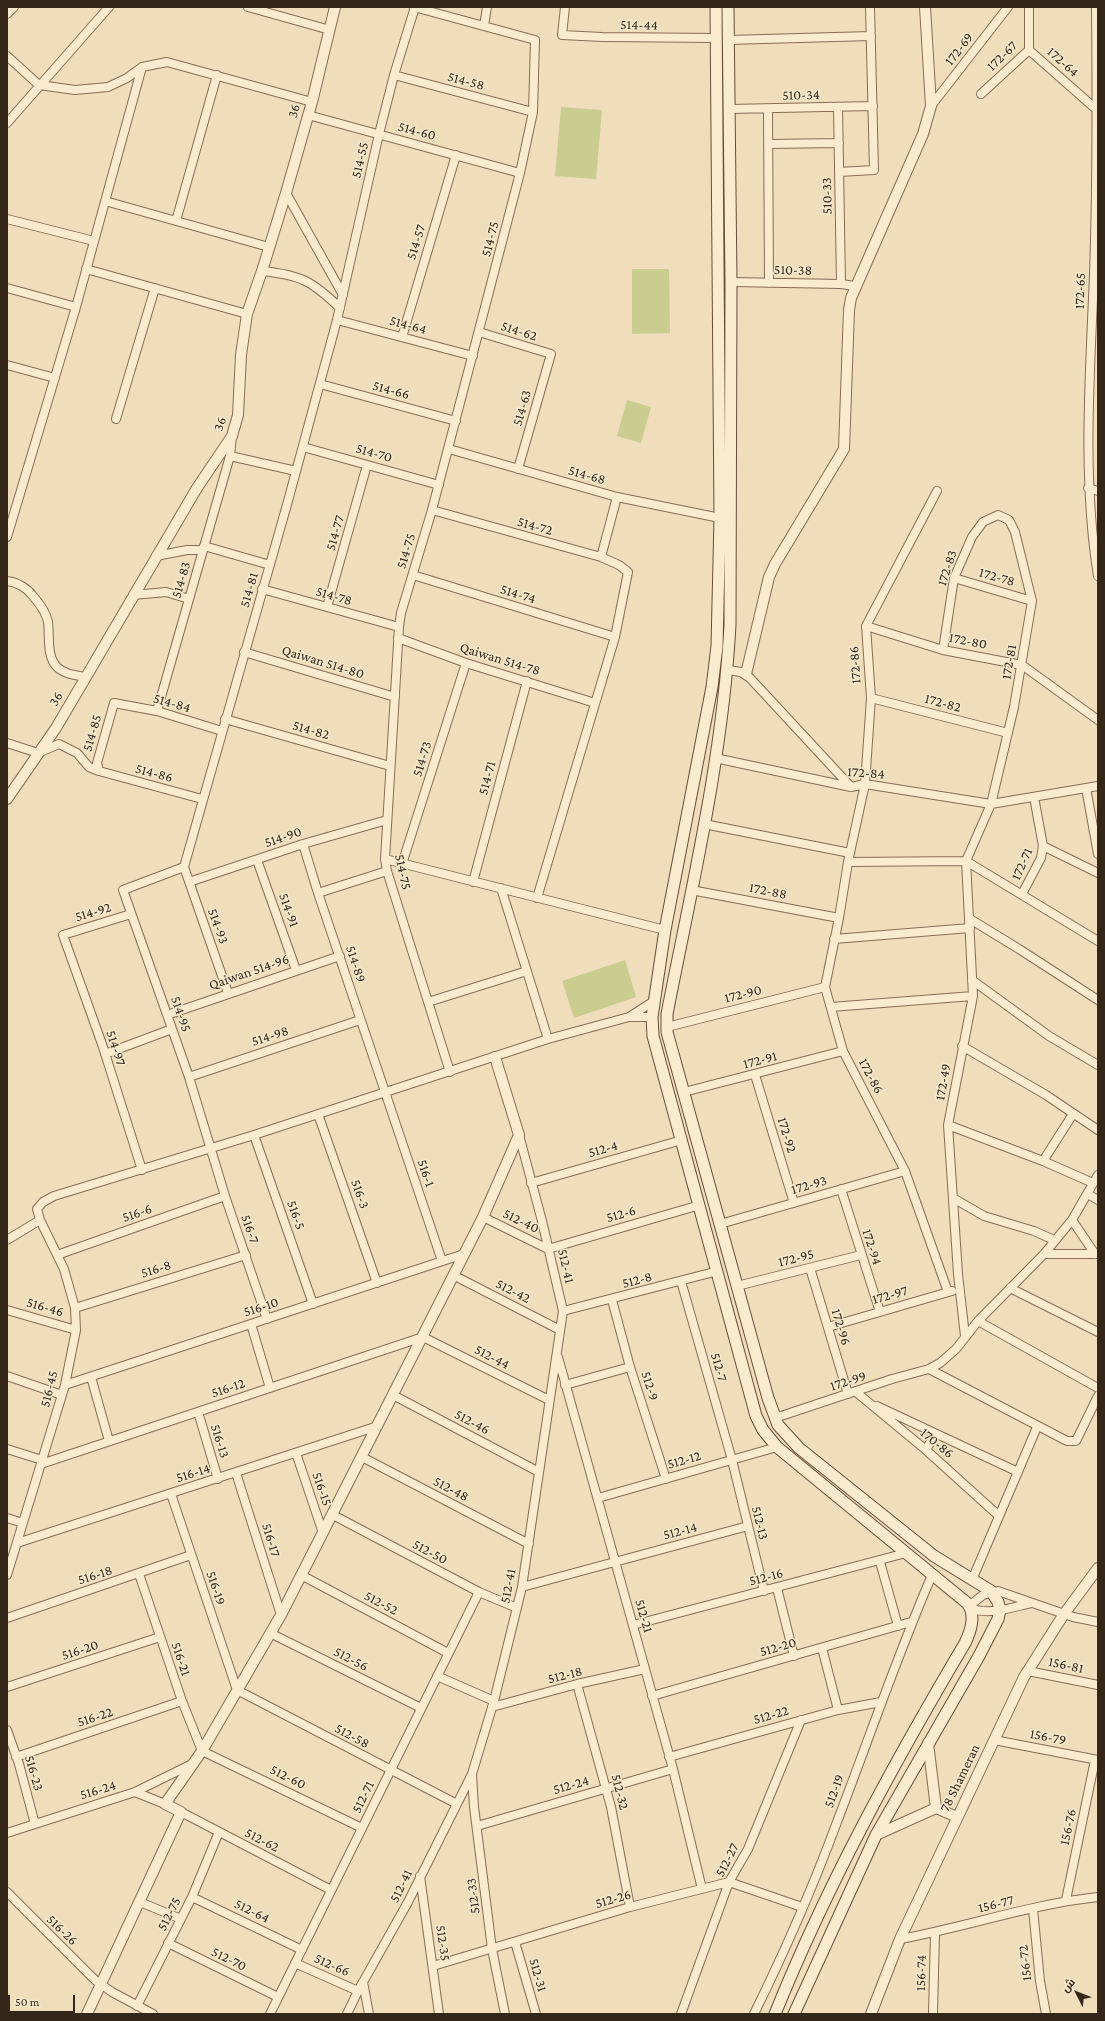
<!DOCTYPE html>
<html>
<head>
<meta charset="utf-8">
<style>
  body { margin:0 }
  #map { position:relative; width:1105px; height:2021px; overflow:hidden; background:#efddbc; font-family:"Crimson Pro",Cairo,serif }
  canvas { display:block }
  .frame { position:absolute; inset:0; border:8px solid #35261a; pointer-events:none }
  .north { position:absolute; left:1057px; top:1973px; width:40px; height:40px; -webkit-text-stroke:3px #f6e8cb; paint-order:stroke; rotate:312deg; font-size:11px; font-weight:700; line-height:16px; text-align:center; color:#35261a }
  .north::after { content:''; display:block; margin:auto; width:14px; height:18px; background:#35261a; clip-path:polygon(50% 0,100% 100%,50% 72%,0 100%) }
  .scale { position:absolute; left:8px; top:1995px; width:67px; height:18px; box-sizing:border-box; border:2px solid #35261a; border-top:0; padding-left:5px; font-size:12px; line-height:14px; white-space:nowrap; color:#35261a; -webkit-text-stroke:3px #f6e8cb; paint-order:stroke }
</style>
</head>
<body>
<div id="map">
<canvas width="1105" height="2021"></canvas>
<div class="frame"></div>
<div class="north">ش</div>
<div class="scale">50 m</div>
</div>
<script>
const g = document.querySelector('canvas').getContext('2d');
g.lineJoin = 'round';
function fillPath(path, color) { g.fillStyle = color; g.fill(path, 'evenodd'); }
function trace(path, color, width, dash) { g.strokeStyle = color; g.lineWidth = width; g.lineCap = dash ? 'butt' : 'round'; g.setLineDash(dash || []); g.stroke(path); }
function drawText(font, color, halo, rows, align = 'center') {
  g.font = font + ' "Crimson Pro",serif'; g.lineWidth = 3; g.setLineDash([]); g.textBaseline = 'middle'; g.strokeStyle = halo; g.fillStyle = color; for (const [text, x, y, turn = 0] of rows) {
    g.save(); g.translate(x, y); g.rotate((+turn || 0) * Math.PI / 180); g.textAlign = isNaN(turn) ? turn : align; if (halo) g.strokeText(text, 0, 0); g.fillText(text, 0, 0); g.restore();
  }
}
fillPath(new Path2D(`
  M561 107 602 110 596 179 555 176Z
  M632 269H669L670 333 632 334Z
  M627 400 651 407 641 443 617 436Z
  M625 960 636 997 574 1018 562 981Z`), '#c9cd90');
const minor = new Path2D(`
  M248 7 330 30
  M414 7 535 40 533 112 520 173 432 510 401 613 399 627 385 859 387 871 450 1072
  M565 7 562 35 602 37 716 38
  M1096 7C1097 97 1097 186 1094 275 1090 375 1082 477 1098 576
  M7 14 14 7
  M484 26 487 7
  M728 40 871 36
  M1029 50 1097 110
  M7 56 39 85 75 90 108 87 127 78 142 67 167 62 312 102
  M394 75 533 112
  M981 94 1029 50V7
  M931 106 1008 7
  M838 107 841 284
  M729 109 873 106
  M768 109 769 283
  M308 115 520 173
  M7 123 109 7
  M768 144 839 143
  M839 172 874 170 870 7
  M286 193 343 295
  M105 201 269 247
  M7 219 94 241
  M176 221 217 75
  M86 269 247 314
  M262 271C301 275 312 281 340 308
  M731 282 841 284 855 286
  M7 288 76 307
  M337 320 473 356
  M479 332 551 354 518 469
  M402 337 456 155
  M7 365 55 378
  M320 384 456 421
  M116 419 155 288
  M303 447 439 485
  M449 449 617 497 720 518
  M230 456 296 471
  M1088 488 1098 491
  M937 491 866 626 871 698 865 784 848 862 839 918 825 987 843 1051 905 1171 948 1292
  M432 510 601 557 619 565 628 572 615 637 537 898
  M7 537 76 307 142 67
  M204 546 270 565
  M156 556 187 550H202
  M601 557 617 497
  M413 575 615 637
  M954 578 1032 601
  M7 581C17 582 27 588 33 596 40 604 46 612 48 622 50 635 46 656 57 667 64 674 75 675 85 677
  M262 589 399 627
  M133 595 166 592 189 599
  M327 607 367 465
  M866 626 943 650 1022 665 1098 720
  M398 638 466 663 595 703
  M943 650 954 578 972 537 983 522 998 515 1009 520 1015 532 1032 601 1014 707 991 804 966 861 973 996 948 1125 958 1274 965 1336
  M244 652 395 697
  M728 670 741 672 750 678 851 787
  M871 698 1008 733
  M157 711 230 456 232 436
  M225 719 390 766
  M7 743 38 753 59 744 77 753 89 767 99 771 202 799
  M715 758 851 787 865 784 991 804 1098 786
  M99 771 97 763 114 703 157 711 222 731
  M1086 788 1098 854
  M704 824 850 853
  M303 844 318 893 442 1261
  M1043 846 1098 873
  M385 859 665 930
  M257 860 296 970
  M848 862 966 861 1098 941
  M402 864 466 663
  M184 867 288 501 337 320 379 134 394 75 415 7
  M184 867 123 890 189 1077 225 1196 267 1319
  M184 867 228 993
  M189 882 303 844 387 820
  M473 882 527 681
  M501 888 548 1039
  M691 890 839 918
  M318 893 387 871
  M1022 894 1041 858 1043 846 1034 797
  M131 914 63 935 103 1047 142 1170
  M970 919 1019 949 1098 1000
  M834 939 970 928
  M972 980 1049 1036 1098 1065
  M428 1002 527 971
  M831 1007 973 996
  M167 1015 340 956
  M630 1017H652
  M667 1027 825 987
  M962 1046 1046 1095 1098 1130
  M105 1054 172 1029
  M755 1075 794 1203
  M189 1077 360 1020
  M684 1092 843 1051
  M318 1114 377 1283
  M948 1125 1043 1161 1073 1114
  M254 1135 313 1304
  M1043 1161 1093 1183
  M531 1183 682 1140
  M841 1189 880 1312
  M1088 1194 1098 1200
  M953 1198 984 1216 1034 1231 1054 1240
  M483 1217 548 1249 700 1205
  M1072 1220 1095 1254
  M720 1224 905 1171
  M7 1240 40 1220
  M1044 1254H1098
  M57 1255 225 1196
  M810 1268 848 1394
  M453 1275 560 1330
  M681 1281 732 1460 764 1591
  M737 1286 861 1255
  M1010 1288 1098 1332
  M612 1300 630 1367 666 1479
  M75 1308 246 1255
  M7 1310 76 1330
  M563 1311 718 1271
  M978 1321 1098 1388
  M251 1324 270 1388
  M828 1327 952 1291
  M558 1357 673 1769 702 1889
  M929 1369 1067 1441H1076L1098 1396
  M7 1376 62 1395
  M91 1377 109 1441
  M65 1385 464 1254
  M565 1385 630 1367
  M856 1392 926 1450 999 1516
  M393 1395 539 1472
  M877 1406 1018 1472
  M198 1412 218 1479
  M775 1418 892 1379 929 1369 940 1363 956 1349 978 1321 1044 1254 1072 1220 1098 1175
  M7 1449 42 1460
  M926 1450 935 1434
  M296 1453 323 1533
  M362 1457 529 1544
  M41 1464 423 1337 549 1400
  M236 1473 281 1615
  M171 1494 237 1690 457 1804
  M598 1498 777 1447
  M333 1515 479 1592 517 1608
  M7 1518 23 1523
  M17 1543 378 1426
  M880 1562 898 1626
  M139 1574 182 1701 202 1751 362 1828
  M7 1575 65 1385 76 1330 75 1308 64 1269 40 1220 37 1209 43 1202 54 1196 254 1135 548 1039 629 1017 654 1001
  M301 1575 448 1653
  M972 1580 1037 1427
  M522 1587 748 1526
  M777 1588 794 1656
  M969 1606 983 1595 998 1591 1073 1617 1098 1622
  M970 1608C989 1616 1013 1607 1031 1603
  M7 1618 191 1555
  M633 1625 906 1553
  M270 1633 421 1708
  M822 1648 838 1710
  M1028 1671 1098 1685
  M437 1676 494 1701
  M577 1684 611 1807 630 1907
  M7 1687 160 1637
  M652 1696 911 1622
  M492 1707 577 1684 645 1669
  M7 1730 19 1764 35 1824
  M994 1740 1098 1760
  M16 1757 182 1701
  M669 1757 838 1710 881 1702
  M472 1775 474 1807 492 1949 505 2014
  M135 1792 165 1804
  M181 1812 331 1890
  M477 1826 673 1769
  M7 1833 135 1792 192 1764
  M420 1876 439 2014
  M7 1892 95 1980 112 1992 153 2014
  M192 1897 302 1950
  M1066 1900 1095 1760
  M140 1902 181 1919
  M1033 1909 1040 1981 1046 2014
  M900 1939C966 1927 1031 1904 1098 1897
  M515 1942 536 2014
  M168 1943 278 1997
  M295 1963 358 1991
  M433 1966 630 1907 729 1882 802 1907
  M363 1982 369 2014
  M137 2006 192 1897 219 1832
  M270 2014 479 1592
  M347 2014 358 1991 408 1902 472 1774 494 1701 522 1587 563 1311 542 1221 519 1135
  M681 2014 729 1882 748 1849 801 1720
  M754 2014C785 1951 813 1887 837 1822 869 1739 897 1656 932 1575
  M933 2014 935 1933`);
const tertiary = new Path2D(`
  M746 674 769 577 775 564 844 449 849 310 851 298 923 134 931 106 925 7
  M7 799 56 728 197 488 232 436 238 415 241 355 247 314 262 271 286 193 312 102 335 7
  M928 1743 936 1808
  M876 1835 936 1808 957 1817
  M87 2014 181 1812 165 1804 202 1751 281 1615 483 1217 519 1135 495 1057
  M871 2014 900 1939 1024 1677 1064 1614 1098 1568`);
const secondary = new Path2D(`
  M716 7 720 518 717 646 712 687 665 930 652 1017 653 1036 756 1416 763 1430 777 1447 967 1603C976 1614 971 1631 965 1643 894 1763 827 1885 775 2014
  M728 7 731 282 730 625C723 756 692 886 667 1014V1032L768 1398 778 1425 799 1448 934 1556 991 1591 998 1602 1000 1610 998 1619 979 1656 876 1835 794 2014`);
trace(minor, '#876d55', 10);
trace(tertiary, '#876d55', 12);
trace(secondary, '#684e38', 13);
trace(minor, '#faebcf', 8);
trace(tertiary, '#faebcf', 10);
trace(secondary, '#faebcf', 11);
drawText('14px', '#35261a', '#f6e8cb', [
  ["514-44",639,25,1],
  ["172-69",959,49,-52],
  ["172-67",1002,56,-44],
  ["172-64",1063,62,42],
  ["514-58",466,81,15],
  ["510-34",801,95,-1],
  ["36",294,111,-74],
  ["514-60",417,131,15],
  ["514-55",360,160,-77],
  ["510-33",827,196,-91],
  ["514-75",490,239,-76],
  ["514-57",416,242,-73],
  ["510-38",793,270,1],
  ["172-65",1080,291,-88],
  ["514-64",408,325,15],
  ["514-62",519,331,18],
  ["514-66",391,390,15],
  ["514-63",522,408,-74],
  ["36",220,424,-71],
  ["514-70",374,453,16],
  ["514-68",587,475,16],
  ["514-72",535,526,16],
  ["514-77",335,533,-74],
  ["514-75",406,551,-73],
  ["172-83",947,568,-72],
  ["172-78",997,577,16],
  ["514-83",181,580,-74],
  ["514-81",249,590,-74],
  ["514-74",518,594,17],
  ["514-78",334,596,16],
  ["172-80",968,641,11],
  ["Qaiwan 514-78",500,659,17],
  ["Qaiwan 514-80",323,662,17],
  ["172-81",1009,662,-80],
  ["172-86",855,665,-94],
  ["36",56,699,-60],
  ["514-84",172,703,16],
  ["172-82",943,703,15],
  ["514-82",311,730,16],
  ["514-85",92,733,-74],
  ["514-73",422,759,-73],
  ["514-86",154,773,15],
  ["172-84",866,773,4],
  ["514-71",487,778,-75],
  ["514-90",283,837,-19],
  ["172-71",1022,864,-66],
  ["514-75",403,872,78],
  ["172-88",768,891,11],
  ["514-91",289,910,70],
  ["514-92",93,912,-17],
  ["514-93",218,926,70],
  ["514-89",356,964,72],
  ["Qaiwan 514-96",249,972,-19],
  ["172-90",743,994,-14],
  ["514-95",181,1014,71],
  ["514-98",270,1036,-18],
  ["514-97",116,1048,72],
  ["172-91",760,1060,-15],
  ["172-86",871,1076,62],
  ["172-49",943,1082,-80],
  ["172-92",787,1135,73],
  ["512-4",603,1149,-16],
  ["516-1",426,1173,71],
  ["172-93",809,1185,-16],
  ["516-3",360,1194,71],
  ["516-6",137,1213,-19],
  ["512-6",621,1214,-16],
  ["516-5",296,1215,71],
  ["512-40",521,1221,26],
  ["516-7",250,1229,70],
  ["172-94",872,1247,72],
  ["172-95",796,1258,-14],
  ["512-41",566,1266,77],
  ["516-8",156,1269,-17],
  ["512-8",637,1280,-15],
  ["512-42",513,1291,27],
  ["172-97",890,1295,-16],
  ["516-46",45,1307,16],
  ["516-10",261,1307,-18],
  ["172-96",841,1327,73],
  ["512-44",492,1357,27],
  ["512-7",719,1367,74],
  ["172-99",848,1381,-18],
  ["512-9",650,1386,72],
  ["516-12",228,1388,-18],
  ["516-45",49,1389,-76],
  ["512-46",472,1422,28],
  ["516-13",220,1441,73],
  ["170-86",937,1443,40],
  ["512-12",684,1460,-16],
  ["516-14",193,1473,-18],
  ["516-15",322,1489,71],
  ["512-48",451,1489,28],
  ["512-13",760,1523,76],
  ["512-14",680,1531,-15],
  ["516-17",271,1540,73],
  ["512-50",430,1552,28],
  ["516-18",95,1575,-18],
  ["512-16",766,1577,-15],
  ["512-41",508,1586,-79],
  ["516-19",216,1588,71],
  ["512-52",381,1603,28],
  ["512-21",644,1616,74],
  ["512-20",778,1647,-16],
  ["516-20",80,1650,-18],
  ["516-21",181,1659,71],
  ["512-56",351,1659,27],
  ["156-81",1066,1665,12],
  ["512-18",565,1675,-14],
  ["512-22",771,1715,-16],
  ["516-22",95,1717,-18],
  ["512-58",352,1736,28],
  ["156-79",1048,1737,11],
  ["516-23",34,1773,74],
  ["512-60",288,1777,26],
  ["78 Shameran",960,1778,-64],
  ["512-24",571,1785,-16],
  ["516-24",98,1790,-17],
  ["512-19",834,1791,-70],
  ["512-32",620,1792,76],
  ["512-71",363,1797,-64],
  ["156-76",1068,1827,-78],
  ["512-62",262,1840,27],
  ["512-27",727,1860,-63],
  ["512-41",401,1886,-64],
  ["512-33",473,1896,-97],
  ["512-26",613,1899,-16],
  ["156-77",996,1904,-14],
  ["512-64",252,1911,26],
  ["512-75",169,1914,-63],
  ["516-26",62,1930,44],
  ["512-35",443,1943,82],
  ["512-70",229,1959,26],
  ["156-72",1025,1963,-96],
  ["512-66",332,1965,24],
  ["156-74",921,1973,-89],
  ["512-31",538,1975,74]
]);
</script>
</body>
</html>
